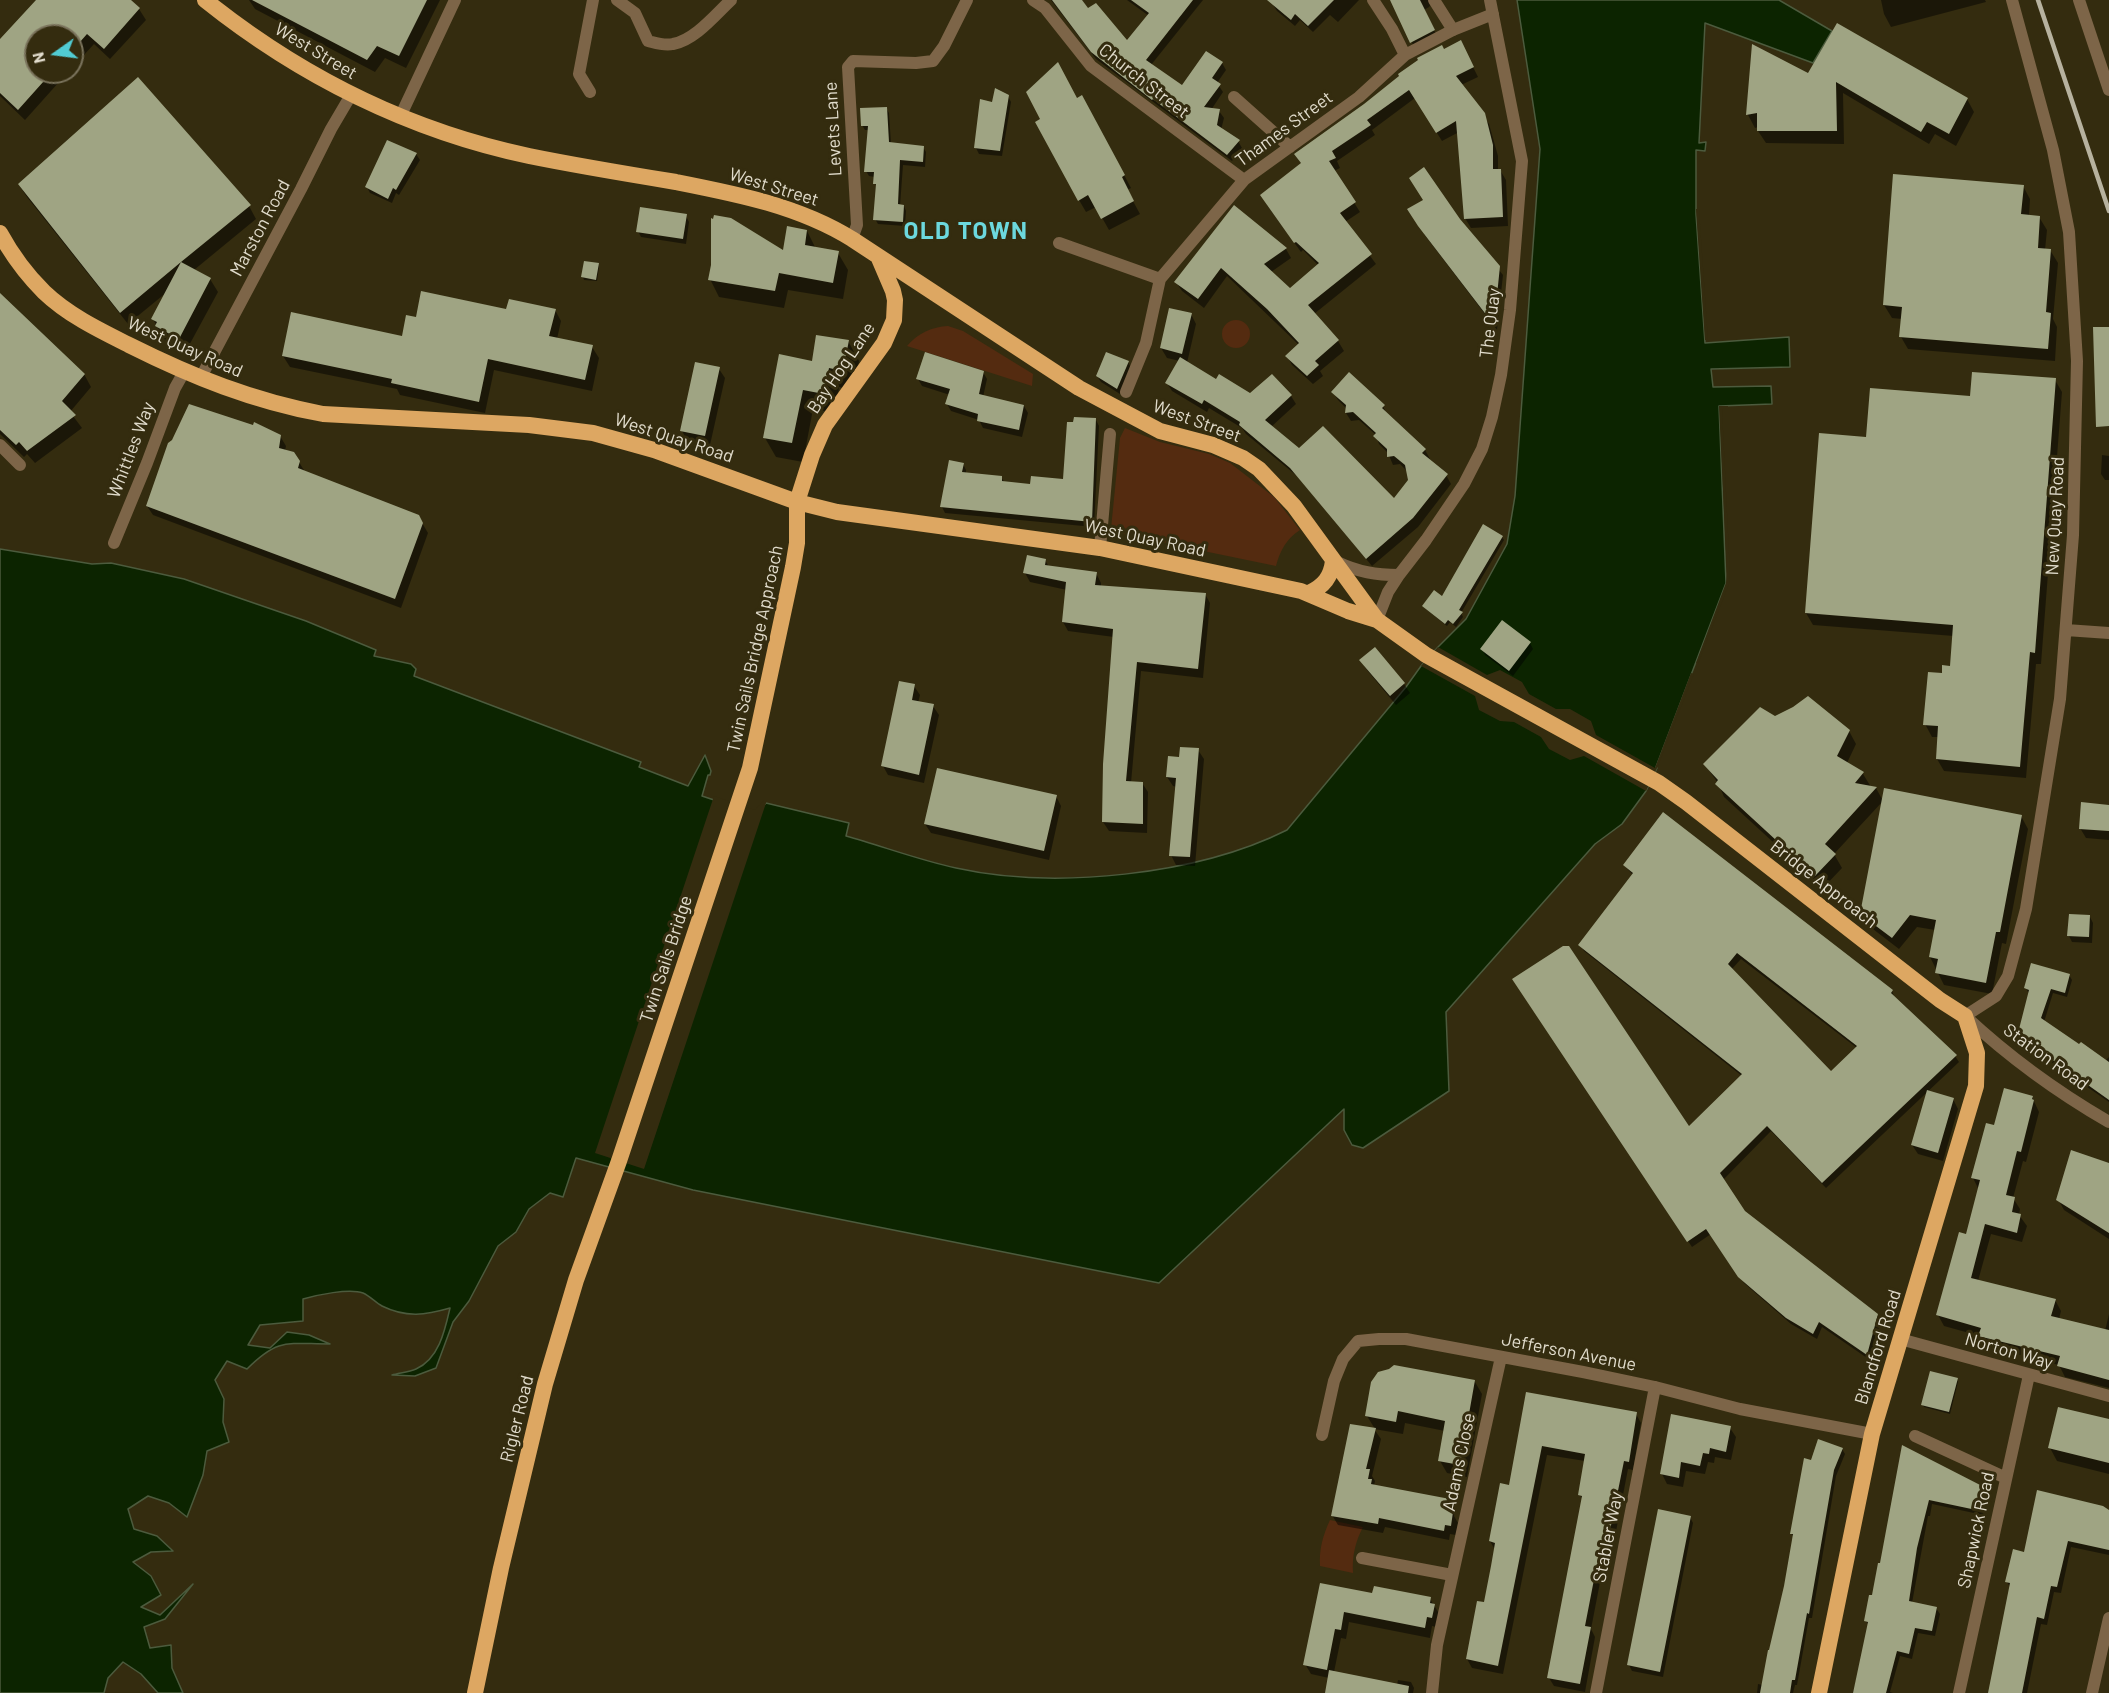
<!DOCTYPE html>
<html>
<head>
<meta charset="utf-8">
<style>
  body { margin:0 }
  #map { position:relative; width:2109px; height:1693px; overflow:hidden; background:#342c0f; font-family:Barlow,sans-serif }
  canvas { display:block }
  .north { position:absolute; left:24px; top:24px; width:60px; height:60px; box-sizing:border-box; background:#342c0f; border:2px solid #79725b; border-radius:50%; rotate:256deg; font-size:16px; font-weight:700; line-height:24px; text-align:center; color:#e1dccc }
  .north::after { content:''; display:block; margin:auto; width:21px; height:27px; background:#51ccd3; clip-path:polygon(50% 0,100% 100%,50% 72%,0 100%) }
</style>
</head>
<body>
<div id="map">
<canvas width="2109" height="1693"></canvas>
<div class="north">N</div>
</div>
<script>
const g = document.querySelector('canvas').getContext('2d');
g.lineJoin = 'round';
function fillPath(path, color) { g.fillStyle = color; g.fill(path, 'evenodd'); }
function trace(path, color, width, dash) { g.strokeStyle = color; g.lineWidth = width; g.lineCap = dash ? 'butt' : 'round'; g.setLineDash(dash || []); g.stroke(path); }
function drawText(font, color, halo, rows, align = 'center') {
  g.font = font + ' Barlow,sans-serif'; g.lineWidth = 6; g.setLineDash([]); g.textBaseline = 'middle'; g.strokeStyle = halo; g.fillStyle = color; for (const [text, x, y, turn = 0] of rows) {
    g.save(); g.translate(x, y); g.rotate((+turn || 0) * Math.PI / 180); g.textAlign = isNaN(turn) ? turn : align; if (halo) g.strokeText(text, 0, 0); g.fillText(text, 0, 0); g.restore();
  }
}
fillPath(new Path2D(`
  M1222 334a14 14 0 1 1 28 0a14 14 0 1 1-28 0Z
  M948 326 963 331 1033 374 1032 386 907 346C918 333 932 327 948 326Z
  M1125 428 1160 442 1209 454 1230 463 1274 497 1300 530C1286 539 1280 551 1276 566L1126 535 1111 529 1120 438Z
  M1330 1520 1363 1527C1355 1542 1352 1557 1353 1573L1320 1566C1319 1549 1323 1535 1330 1520Z`), '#542b10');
const water = new Path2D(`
  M1517 0H1779L1832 31 1813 63 1705 23 1699 143 1706 142 1705 151 1696 150V214L1705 343 1789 337 1790 367 1711 369 1713 387 1771 386 1772 404 1719 406 1726 583 1656 767 1657 768 1646 791 1622 824 1595 844 1446 1012 1449 1091 1363 1148 1352 1145 1344 1130V1109L1159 1283 693 1190 576 1158 563 1197 550 1193 529 1209 516 1232 498 1246 469 1301 453 1322 436 1368 415 1376 392 1375C399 1373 409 1372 416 1369 439 1359 445 1330 450 1308 426 1315 406 1318 382 1306 376 1303 370 1296 363 1293 349 1288 317 1295 303 1299V1321L260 1325 248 1345 270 1348 287 1332 309 1335 330 1344C288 1344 279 1337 247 1369L227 1361 215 1380 224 1399 223 1422 229 1442 207 1451 203 1475 187 1517 169 1503 148 1496 128 1509 134 1529 157 1536 173 1551 151 1552 133 1562 151 1576 161 1595 141 1607 160 1615 193 1584 165 1619 144 1627 150 1648 171 1645 172 1668 183 1693H158L141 1674 123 1662 108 1678 104 1693H0V549L92 564 111 563 184 579 306 621 376 650 374 656 411 664 416 669 414 676 641 762 639 767 688 786 705 755 711 771 710 775H708L702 796 756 814 766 803 849 823 846 836C882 846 919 860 956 868 1055 890 1197 875 1287 830L1406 687 1421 666 1438 647 1466 619 1507 544 1515 496 1540 149Z`);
fillPath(water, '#0c2400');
trace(water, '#4c5b3d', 1.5);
fillPath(new Path2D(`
  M1696 209H1699L1708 340H1711H1705Z
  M1719 406H1728V409H1722L1730 575 1729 584 1698 664 1696 663 1726 583 1727 574Z
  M1438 647 1487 675 1500 670 1522 682 1529 694 1556 709H1570L1591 721 1596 735 1655 768 1691 673 1694 674 1657 768 1646 791 1584 756 1570 760 1549 749 1541 737 1514 722 1500 721 1479 710 1475 696 1421 666Z
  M714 796 755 810 764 800H767L644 1169 595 1153Z`), '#342c0f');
fillPath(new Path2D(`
  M38 0H129L139 9 146 20 110 59 94 44 72 68V36H36V72H68L25 120 0 96V41Z
  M249 0H440L406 68 385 58 375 72 255 9Z
  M1051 0H1080L1088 10 1127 42 1149 16 1127 0H1203L1151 65 1183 87 1222 63 1226 70 1217 83 1223 92 1211 110 1219 111 1224 118 1221 130 1238 141 1242 148 1232 161 1096 59Z
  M1270 0H1359L1338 22 1330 15 1313 32 1300 20 1295 26 1277 11Z
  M1392 0H1434L1429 7 1424 10 1438 38 1415 49Z
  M1881 0H1985L1986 2 1891 27 1884 14Z
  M1753 47 1808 75 1967 99 1974 112 1956 146 1935 134 1929 144 1843 93 1844 144 1766 143 1758 131V127L1755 128 1748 115Z
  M1443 50 1465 51 1478 77 1461 85 1489 124 1498 156V170H1500L1506 180 1508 226 1471 228 1465 218 1459 132 1442 141 1415 98 1372 130 1375 135 1337 161 1340 168 1334 171 1360 212 1345 222 1376 264 1314 314 1338 341 1344 351 1320 371 1323 376 1313 384 1292 365 1287 356 1299 345 1227 276 1204 308 1182 291 1176 282 1234 207 1286 249 1291 258 1271 272 1290 290 1319 266 1303 250 1301 252 1267 205Z
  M1008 96 1011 102 1002 156 979 154 976 148 993 104Z
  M1077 100 1089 109 1131 188 1127 190 1140 214 1109 230 1096 207 1086 212 1079 200Z
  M886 108 889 113 891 144 923 147 926 152 925 167 903 165 900 206H904L906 211 905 226 878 224 875 219 877 188 875 183V177L869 176 866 171 869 130H865L862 125Z
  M416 154 420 160 399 195 396 193 392 203 370 193 367 187Z
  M19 185 249 206 256 219 194 270 210 279 218 292 186 351 164 339 153 319 167 292 128 324 27 197Z
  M2023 186 2030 199 2029 216 2039 217 2047 230 2045 250H2050L2058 263 2053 319 2057 327 2055 361 1908 349 1901 337 1902 319 1892 318 1884 305Z
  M1425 201 1459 220 1503 275 1497 330 1424 234Z
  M686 216 689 222 686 244 641 237 638 231Z
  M807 231 816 249 838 253 848 270 843 299 788 290 784 308 719 297 710 279 784 252Z
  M598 264 599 267 597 281 584 280 583 277Z
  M0 295 84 374 91 387 70 412 82 428 35 463 27 454 24 457 0 434Z
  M507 310H555L561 321 557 339 592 347 599 358 592 391 494 370 485 413 400 395 397 389 290 367 283 356 403 338 417 318Z
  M1191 314 1196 324 1187 363 1217 381 1250 395 1272 376 1291 396 1296 404 1271 427 1299 450 1394 501 1410 481 1407 471 1400 464 1393 465 1388 453 1379 444 1376 435 1359 420 1351 421 1346 413 1347 409 1338 400 1333 392 1383 406 1387 415 1425 450 1430 459 1428 460 1446 475 1451 484 1418 527 1372 566 1297 476 1246 434 1242 428 1209 408 1207 412 1172 391 1167 383 1180 361 1167 358 1161 348Z
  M848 341 859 361 854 390 839 387 835 413 813 409 803 462 776 457 765 438 813 363Z
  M1128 362 1131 368 1120 394 1101 382 1097 376Z
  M719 369 725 378 710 445 687 440 682 431Z
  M983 372 987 379 983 397 1024 406 1028 413 1022 437 983 428 979 420 951 411 947 404 950 395 922 386 918 379Z
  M2055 380 2062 392 2041 664H2036L2026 778 1944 771 1937 759 1939 737H1932L1925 724 1943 674 1951 668 1954 636 1813 625 1806 613 1868 439 1972 398Z
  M1096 420 1099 426 1094 527 945 513 942 507 963 464 966 470V474L1001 477 1005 483 1031 486 1064 481Z
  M280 436 286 446 285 451 299 462 305 472 418 516 428 533 401 608 153 515 147 506Z
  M2102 455 2109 456V480H2105L2101 474Z
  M1502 537 1504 540 1461 613 1463 617 1456 627 1450 622 1447 626 1426 609 1424 606 1442 598Z
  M1045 560 1049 567 1096 573 1101 583V587L1205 594 1210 603 1203 678 1141 671 1131 783H1142L1148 792 1147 833 1109 831 1103 822 1105 765 1114 637 1068 631 1063 622 1067 590 1030 582 1025 573Z
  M1530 643 1533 649 1513 676 1485 655 1482 649Z
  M1375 649 1404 684 1410 693 1396 705 1367 670 1361 661Z
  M914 686 920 695 918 703 933 706 939 715 924 783 888 775 883 766Z
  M1775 717 1849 731 1856 744 1847 763 1863 774 1871 787 1876 788 1883 801 1834 854 1842 868 1823 888 1724 797 1718 783 1705 765Z
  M1198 750 1204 759 1195 866 1176 865 1171 855 1177 787 1173 786 1167 777 1180 759Z
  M1056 796 1061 806 1049 860 931 833 925 824Z
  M2109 806V840L2086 838 2080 828Z
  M1664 814 1892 991 1895 999 1955 1056 1959 1062 1826 1188 1771 1131 1723 1180 1744 1212 1877 1315 1881 1321 1870 1360 1822 1327 1817 1339 1791 1324 1744 1283 1711 1234 1692 1247 1518 986 1689 1128 1742 1076 1584 951 1580 945 1633 875 1624 865ZM1741 959 1857 1048 1831 1073 1731 970Z
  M2021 816 2028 829 2006 944 2002 943 1992 994 1944 985 1930 957 1935 930 1917 927 1899 949 1869 926 1862 914Z
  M2090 917 2093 923 2092 943 2072 942 2069 936Z
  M2069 975 2072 980 2067 997 2053 993 2044 1022 2105 1061 2109 1057V1102L2022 1042 2019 1036 2029 994 2026 988Z
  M2032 1097 2039 1112 2026 1162 2023 1161 2013 1198 2020 1209 2019 1215 2027 1226 2022 1242 1991 1234 1978 1281 2055 1300 2061 1311 2059 1319 2105 1331 2109 1314V1388L2065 1377 2059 1365 1986 1346 1980 1336 1944 1326 1938 1315 1967 1236 1979 1190 1973 1178 1995 1127Z
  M1953 1099 1958 1109 1943 1161 1918 1154 1912 1145Z
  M2109 1165V1239L2064 1210 2058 1199Z
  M1957 1379 1958 1382 1950 1414 1924 1407 1923 1405Z
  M1475 1382 1482 1394 1467 1477 1447 1473 1440 1461 1445 1431 1405 1423 1403 1434 1374 1429 1381 1439 1372 1476 1375 1481 1374 1486 1449 1501 1455 1511 1454 1516 1458 1523 1456 1535 1450 1534 1449 1540 1385 1527 1383 1533 1338 1525 1332 1515 1375 1429 1367 1416Z
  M1527 1394 1636 1414 1641 1423 1633 1470 1628 1469 1608 1573 1602 1572 1591 1629 1595 1637 1585 1692 1554 1686 1549 1678 1583 1500 1580 1495 1585 1461 1547 1455 1503 1674 1472 1668 1467 1659 1485 1604 1495 1550 1490 1541 1510 1487Z
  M2109 1420V1474L2057 1461 2050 1448Z
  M1730 1428 1736 1437 1731 1460 1715 1457 1714 1463 1708 1462 1705 1474 1686 1471 1683 1487 1667 1484 1662 1474Z
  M1903 1447 1985 1489 1988 1494 1983 1515 1932 1504 1930 1516H1928L1912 1603 1936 1608 1940 1614 1935 1636 1918 1633 1912 1659 1900 1656 1890 1692 1893 1693H1853L1869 1626 1866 1621 1882 1565Z
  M1842 1449 1845 1454 1836 1476 1812 1618H1809L1797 1685H1795L1793 1693H1757L1758 1684 1763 1685 1786 1586 1794 1538 1791 1533 1812 1461Z
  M2109 1512V1555L2071 1547 2061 1593 2054 1592 2047 1625 2041 1624 2027 1693H1990L2011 1589 2007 1582 2026 1553Z
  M1690 1517 1693 1523 1663 1677 1632 1671 1629 1665Z
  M1321 1584 1373 1595 1430 1599 1440 1615 1437 1627 1432 1626 1430 1638 1349 1622 1346 1639 1341 1638 1334 1672 1397 1685 1398 1680 1411 1682 1414 1688 1413 1693H1326L1329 1678 1311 1674 1305 1664Z`), '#0007');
fillPath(new Path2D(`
  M36 0H131L140 8 104 49 87 34 72 51V36H36V72H52L18 110 0 93V39Z
  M252 0H427L399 56 377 46 367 60Z
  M1052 0H1082L1088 8 1096 3 1127 40 1149 13 1131 0H1193L1146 60 1182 85 1206 51 1223 62 1212 78 1221 84 1204 107 1220 109 1217 125 1240 140 1227 155 1153 99 1152 100 1091 52Z
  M1267 0H1334L1308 26 1295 14 1291 20Z
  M1390 0H1420L1435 30 1410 43Z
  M1837 23 1968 98 1949 134 1927 122 1921 132 1836 82 1837 131H1757V113L1746 115 1752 44 1808 73Z
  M1461 40 1474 67 1456 76 1485 113 1493 145V169H1501L1503 217 1464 219 1456 121 1436 133 1409 90 1367 120 1371 125 1332 151 1336 158 1329 161 1356 202 1340 213 1372 254 1308 305 1339 340 1315 361 1319 365 1307 376 1285 356 1299 343 1267 309 1221 268 1198 299 1174 282 1234 205 1287 248 1264 264 1290 288 1319 263 1296 242 1294 243 1260 195 1301 163 1294 154 1364 104 1399 76 1398 74 1418 60 1417 58 1442 45 1444 49Z
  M1058 62 1077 98 1082 95 1125 175 1122 177 1134 201 1101 219 1088 195 1078 201 1035 122 1040 119 1026 92Z
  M138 77 251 205 181 262 211 278 179 339 155 326 157 322 151 319 181 262 120 313 18 184Z
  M995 88 1009 95 1000 151 974 148 980 99 992 102Z
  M887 107 889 142 924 146 923 162 900 160 898 204 904 205 903 222 873 220 876 184H873L874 172H864L868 126H861L860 108Z
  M387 140 417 153 396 190 393 188 388 199 365 187Z
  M1424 167 1460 219 1500 266 1494 325 1418 226 1407 209 1423 200 1409 178Z
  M1893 174 2024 185 2021 214 2040 216 2038 248 2051 249 2046 312 2051 313 2048 349 1899 337 1902 307 1883 305Z
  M640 207 687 214 683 239 636 232Z
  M714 215 731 218 783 250 787 226 807 230 805 245 839 251 833 283 779 273 775 291 708 280 711 265V218L713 219Z
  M584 261 599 263 596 280 581 277Z
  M421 291 506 309 509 299 556 309 549 336 593 345 585 380 488 359 479 402 391 383 392 379 282 356 291 312 402 336 406 315 416 317Z
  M0 293 85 374 62 401 76 415 27 451 19 442 16 445 0 430Z
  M1169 308 1192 313 1182 354 1160 348Z
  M2093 327H2109V426L2096 427Z
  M816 335 849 340 843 371 829 368 824 394 803 390 792 443 763 438 779 354 812 361Z
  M925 352 984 371 979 394 1024 405 1019 430 977 421 978 414 945 404 950 389 916 379Z
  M1106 352 1129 361 1117 389 1096 376Z
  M1180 357 1216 379 1219 374 1250 393 1272 374 1292 395 1265 420 1299 448 1323 426 1394 498 1408 480 1405 465 1394 456 1387 457V449L1373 436 1376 433 1353 412 1345 413 1346 405 1331 392 1349 372 1385 405 1382 408 1426 449 1422 453 1448 474 1413 518 1366 559 1290 468 1239 425 1240 422 1204 400 1202 404 1165 383Z
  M695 362 720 367 705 436 680 431Z
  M1972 372 2056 378 2035 653 2030 652 2020 767 1936 759 1938 726 1923 725 1928 672 1942 673V665L1950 666 1953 625 1805 613 1819 433 1866 437 1870 388 1970 396Z
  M189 404 253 425 254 422 281 435 279 448 294 452 300 461 298 468 419 515 423 523 395 599 146 506 168 443 172 440Z
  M1074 417 1096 418 1092 522 940 507 949 460 964 463 962 472 1002 476V481L1030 484 1031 476 1063 479 1067 422H1073Z
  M1483 524 1503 536 1459 610 1463 612 1453 624 1448 620 1445 624 1422 606 1434 590 1442 596Z
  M1027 555 1046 559 1045 565 1097 572 1095 585 1206 593 1198 669 1137 662 1126 781 1143 782V824L1102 822 1103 764 1113 629 1062 622 1066 582 1023 573Z
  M1502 620 1531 642 1509 671 1480 649Z
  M1375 647 1405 683 1390 696 1359 660Z
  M899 681 915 684 912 700 934 704 919 775 881 766Z
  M1808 696 1850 730 1837 756 1864 772 1855 783 1877 787 1825 844 1836 854 1815 876 1715 784 1718 780 1703 764 1760 707 1775 716 1793 707Z
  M1180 747 1199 748 1190 857 1169 856 1176 778 1166 777 1168 756 1179 757Z
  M937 768 1057 795 1044 851 924 824Z
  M1884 788 2022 815 2000 932H1996L1986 983 1935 973 1938 959 1929 957 1936 920 1910 915 1892 938 1860 914Z
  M2081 802 2109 805V831L2079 829Z
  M1663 812 1893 990 1891 993 1957 1055 1822 1183 1767 1126 1720 1173 1745 1211 1878 1314 1867 1355 1819 1322 1813 1334 1786 1318 1738 1277 1706 1229 1687 1242 1512 979 1563 946H1569L1689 1126 1742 1074 1578 945 1633 873 1623 865ZM1737 953 1857 1046 1831 1071 1728 964Z
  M2069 914 2090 915 2089 937 2067 936Z
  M2031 963 2070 974 2065 993 2051 989 2041 1018 2079 1044 2081 1042 2109 1062V1100L2057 1063 2017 1037 2029 990 2024 988Z
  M2004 1088 2033 1096 2032 1099 2034 1100 2021 1152 2017 1151 2006 1195 2015 1197 2012 1212 2021 1214 2017 1233 1985 1224 1971 1278 2056 1299 2051 1316 2109 1330V1380L2057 1366 2060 1356 1978 1336 1981 1328 1936 1315 1959 1232 1966 1234 1980 1180 1971 1178 1986 1123 1994 1125Z
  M1927 1090 1954 1098 1938 1153 1911 1145Z
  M2071 1150 2109 1163V1233L2056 1200Z
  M1394 1365 1475 1380 1460 1465 1438 1461 1445 1421 1398 1411 1396 1422 1365 1416 1371 1382 1378 1372 1389 1369Z
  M1930 1371 1958 1378 1949 1412 1921 1405Z
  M1526 1392 1637 1412 1629 1462 1624 1461 1603 1565 1597 1564 1585 1626 1591 1627 1580 1684 1547 1678 1582 1496 1578 1495 1585 1454 1542 1446 1498 1666 1466 1659 1477 1601 1484 1602 1491 1566 1495 1543 1489 1541 1500 1483 1509 1485Z
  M2058 1407 2109 1419V1463L2048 1448Z
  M1671 1414 1731 1426 1726 1452 1710 1448 1709 1454 1703 1453 1700 1466 1681 1462 1679 1478 1660 1474Z
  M1350 1424 1376 1428 1366 1469H1370L1368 1479H1372L1371 1484 1450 1499 1448 1511 1453 1512 1451 1526 1445 1525 1444 1531 1379 1518 1378 1524 1331 1516Z
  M1818 1439 1843 1448 1834 1470 1809 1614 1807 1613 1795 1680H1792L1790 1693H1760L1768 1650H1769L1784 1586 1793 1534H1790L1804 1458 1811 1460Z
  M1902 1445 1986 1488 1981 1511 1929 1500 1917 1548 1909 1601 1937 1607 1932 1631 1915 1628 1909 1654 1897 1651 1886 1693H1853L1868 1622 1864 1621 1869 1595H1872L1878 1563H1880Z
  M2037 1490 2103 1506 2109 1510V1550L2068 1541 2057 1587 2051 1586 2044 1619 2037 1617 2022 1693H1988L2010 1583 2005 1582 2013 1549 2024 1552Z
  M1658 1509 1691 1516 1660 1672 1627 1665Z
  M1320 1583 1372 1593 1374 1586 1431 1597 1430 1603 1435 1604 1432 1618 1427 1617 1425 1628 1344 1612 1341 1630 1335 1629 1327 1670 1303 1665Z
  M1329 1670 1409 1686 1408 1693H1325Z`), '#9fa483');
trace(new Path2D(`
  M1434 0 1453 30`), '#7d6548', 12);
trace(new Path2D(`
  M617 0 635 13 648 41C656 43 664 46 673 44 695 40 715 15 731 0
  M1033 0 1045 8 1091 66 1244 180
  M1373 0 1392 29 1405 55
  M2012 0 2053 150 2069 232 2077 361 2073 535 2060 699 2026 909 2008 976 1996 996 1965 1016C2009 1057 2057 1092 2109 1122
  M2079 0 2109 90
  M590 92 579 74 593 0
  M1234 97 1290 147
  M852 239 857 225 848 67 853 61 916 63 933 61 944 46 967 0
  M1059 243 1160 279
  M1126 392 1146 343 1160 279 1244 180 1359 97 1405 55 1453 30 1493 14
  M0 445 20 465
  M114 543 147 463 175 388 184 372
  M1100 548 1110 434
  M1337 562C1358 572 1376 575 1399 575
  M1377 620 1388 592 1399 575 1426 540 1464 484 1482 449 1492 417 1501 375 1510 310 1522 161 1490 0
  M2066 630 2109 633
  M1900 1339 2109 1396
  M1322 1435 1334 1381 1343 1359 1358 1341 1379 1339H1406L1583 1372 1655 1387 1740 1409 1872 1434
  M1915 1436 2006 1478
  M1362 1558 1452 1575
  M1432 1693 1437 1645 1501 1357
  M1596 1693 1655 1387
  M1959 1693 2029 1375
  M2092 1693 2109 1618`), '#7d6548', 12);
trace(new Path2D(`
  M400 117 455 0
  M200 379 301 189 331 129 351 95`), '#7d6548', 12);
trace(new Path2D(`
  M205 0C300 76 410 131 529 156 578 166 627 174 676 182 737 194 799 206 852 239L1079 388 1160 431 1213 445 1243 458 1259 469 1294 506 1377 620 1426 655 1659 783 1686 802 1940 1000 1965 1016 1977 1053 1976 1086 1872 1434 1819 1693
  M0 233C12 255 26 274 44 292 68 315 99 330 129 345 193 377 253 401 323 414L529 425 593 433 654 450 797 502 837 512 1100 548 1301 591 1348 611 1377 620
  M1309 593C1324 586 1331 577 1333 561
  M475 1693 501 1568 545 1384 576 1280 619 1161 750 768 793 567 797 543V502L812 455 825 425 884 343 894 320 895 300 893 291 878 256`), '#dda762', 16);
trace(new Path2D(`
  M2038 0 2109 211`), '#b7b29f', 4.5);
drawText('18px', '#e1dccc', '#342c0f', [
  ["West Street",316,51,31],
  ["Church Street",1144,81,38],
  ["Levets Lane",833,129,-93],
  ["Thames Street",1284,129,-36],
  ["West Street",774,187,17],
  ["Marston Road",260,228,-62],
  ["The Quay",1490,323,-83],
  ["West Quay Road",185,347,24],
  ["Bay Hog Lane",841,368,-56],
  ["West Street",1197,421,20],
  ["West Quay Road",674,438,18],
  ["Whittles Way",131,450,-69],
  ["New Quay Road",2055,516,-87],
  ["West Quay Road",1145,538,12],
  ["Twin Sails Bridge Approach",755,649,-78],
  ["Bridge Approach",1824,884,38],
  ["Twin Sails Bridge",666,959,-72],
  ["Station Road",2046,1057,36],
  ["Blandford Road",1878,1347,-73],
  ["Norton Way",2009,1351,16],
  ["Jefferson Avenue",1569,1352,11],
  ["Rigler Road",517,1419,-76],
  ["Adams Close",1459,1462,-78],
  ["Shapwick Road",1976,1530,-78],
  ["Stabler Way",1608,1537,-79]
]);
g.letterSpacing = '1.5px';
drawText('bold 24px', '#6cd8de', '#342c0f', [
  ["OLD TOWN",966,231]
]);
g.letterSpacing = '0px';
</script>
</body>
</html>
